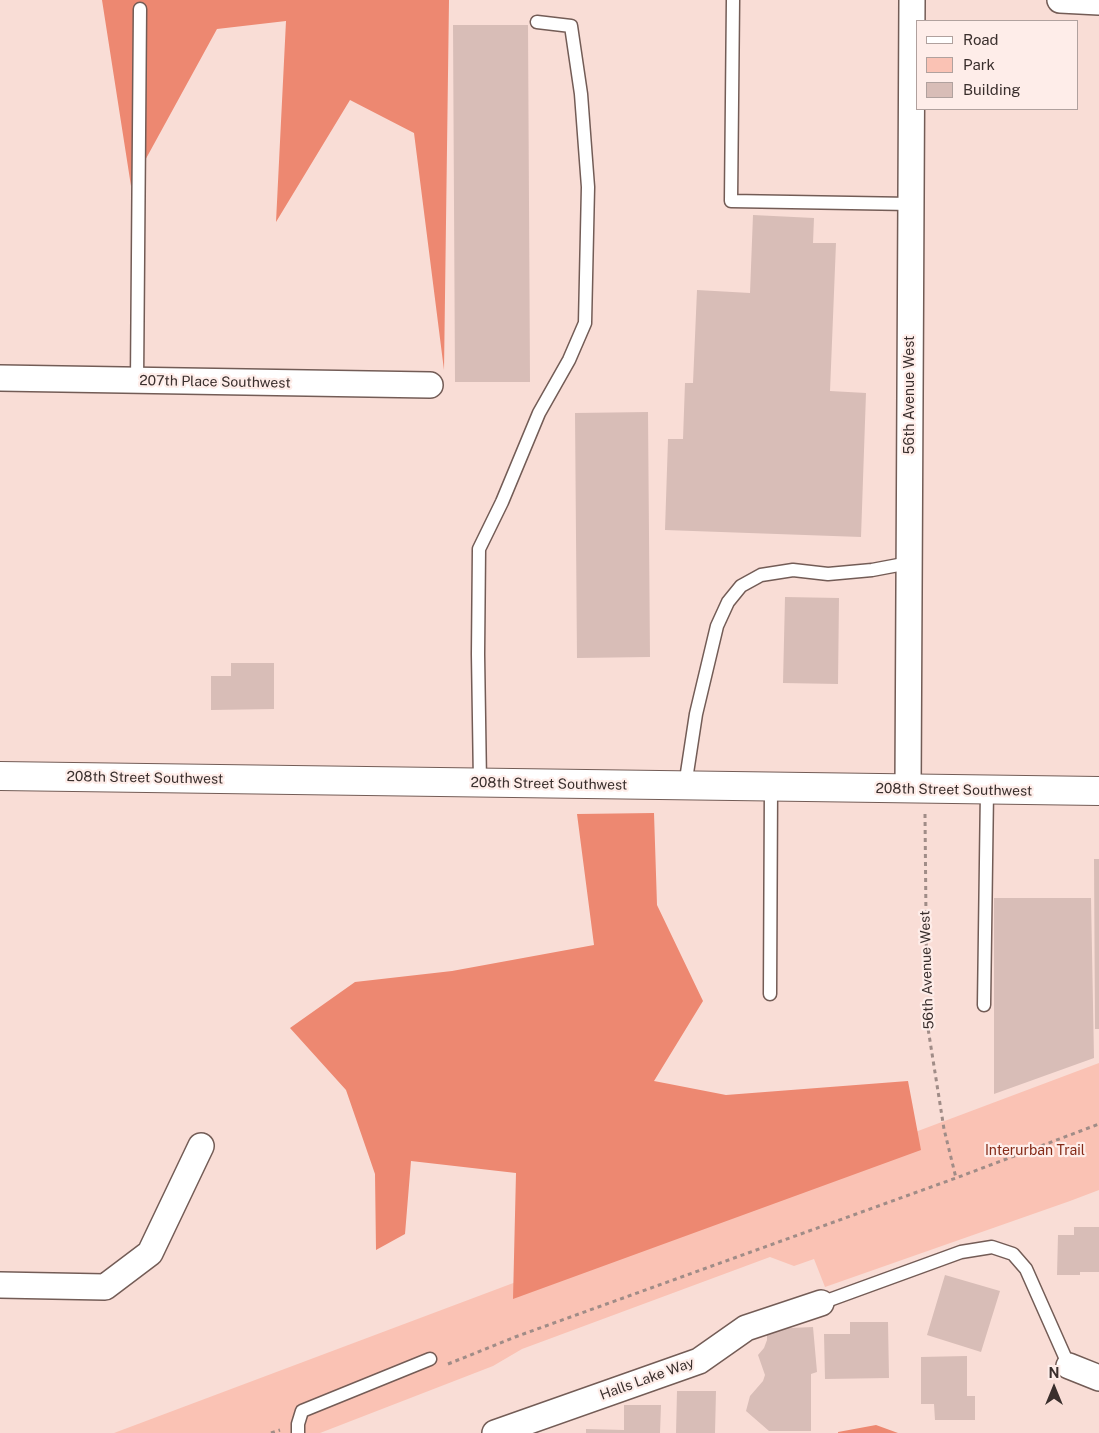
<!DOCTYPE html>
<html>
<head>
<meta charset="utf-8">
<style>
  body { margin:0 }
  #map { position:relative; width:1099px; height:1433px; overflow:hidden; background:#f9ddd6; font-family:"Public Sans",sans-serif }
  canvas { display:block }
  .legend { position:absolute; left:916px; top:20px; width:162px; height:90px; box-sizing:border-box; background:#feede9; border:1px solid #b0a19e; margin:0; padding:6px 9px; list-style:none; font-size:15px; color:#3a2f2d }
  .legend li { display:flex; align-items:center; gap:10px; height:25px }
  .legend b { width:25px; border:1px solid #b0a19e }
  .north { position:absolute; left:1029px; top:1363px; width:50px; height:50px; -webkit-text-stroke:4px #feede9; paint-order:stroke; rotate:0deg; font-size:14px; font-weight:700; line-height:20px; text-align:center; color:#3a2f2d }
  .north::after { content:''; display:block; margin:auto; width:18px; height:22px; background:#3a2f2d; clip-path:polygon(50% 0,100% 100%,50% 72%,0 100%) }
</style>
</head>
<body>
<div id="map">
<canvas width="1099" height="1433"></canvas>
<ul class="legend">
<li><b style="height:6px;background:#fff"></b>Road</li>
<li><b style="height:14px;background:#fac2b4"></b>Park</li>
<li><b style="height:14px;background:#d8bdb7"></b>Building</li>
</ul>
<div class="north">N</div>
</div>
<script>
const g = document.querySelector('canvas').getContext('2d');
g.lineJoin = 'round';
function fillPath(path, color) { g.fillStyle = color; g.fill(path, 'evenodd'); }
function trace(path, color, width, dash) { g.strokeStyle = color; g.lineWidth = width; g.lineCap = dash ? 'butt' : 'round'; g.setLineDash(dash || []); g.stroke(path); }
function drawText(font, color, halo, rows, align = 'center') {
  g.font = font + ' "Public Sans",sans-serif'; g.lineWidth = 4.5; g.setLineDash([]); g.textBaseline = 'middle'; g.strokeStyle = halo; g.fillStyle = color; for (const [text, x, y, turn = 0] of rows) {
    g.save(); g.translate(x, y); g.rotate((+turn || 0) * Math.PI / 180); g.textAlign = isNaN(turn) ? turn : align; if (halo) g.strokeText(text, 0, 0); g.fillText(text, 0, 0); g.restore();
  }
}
fillPath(new Path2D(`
  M1099 1063V1190L1070 1201 825 1287 814 1259 794 1266 770 1257 522 1349 493 1366 320 1433H114Z`), '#fac2b4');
fillPath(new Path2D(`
  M102 0H449L444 370 414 133 350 100 276 222 286 21 217 29 131 186Z
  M654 813 657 905 703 1001 654 1081 726 1095 908 1081 921 1150 513 1299 516 1173 411 1161 405 1234 376 1250 375 1174 346 1090 290 1028 355 982 452 971 594 945 577 814Z
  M876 1425 898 1433H838V1432Z`), '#ed8871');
fillPath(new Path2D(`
  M453 25H528L530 382H455Z
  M753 215 814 218 813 243H836L830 391 866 393 861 537 665 530 668 439H683L685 383H693L697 290 750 293Z
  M648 412 650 657 577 658 575 413Z
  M785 597 839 598 838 684 783 683Z
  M231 663H274V709L211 710V676H231Z
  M1094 859H1099V1029H1095Z
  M994 898H1091L1094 1058 994 1094Z
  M1074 1227H1099V1272H1080V1275H1057L1058 1235H1074Z
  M945 1275 1000 1291 981 1352 927 1335Z
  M850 1322H888L889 1378 825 1379 824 1334H850Z
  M813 1327 817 1372 811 1374V1431H769L746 1411 750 1396 763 1381 765 1375 758 1355 764 1348 767 1340V1329Z
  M967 1356V1396H975V1420H935L934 1404H921V1357Z
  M677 1391H716L715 1433H676Z
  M624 1405H661L660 1433H586V1429L624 1430Z`), '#d8bdb7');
const service = new Path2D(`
  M733 0 731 201 911 204
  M137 381 140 9
  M480 783 478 654 479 549 502 502 539 413 569 360 585 323 588 187 581 94 571 26 537 22
  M685 786 696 714 717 626 728 602 741 586 761 575 793 570 828 574 872 570 909 563
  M770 994 771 787
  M984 1005 987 790
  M821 1303 961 1252 992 1247 1013 1254 1026 1269 1069 1366
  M298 1433V1424L302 1411 430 1359`);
const minor = new Path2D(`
  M1060 0 1099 2
  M0 378 430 385
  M908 789 912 0
  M0 1285 105 1287 150 1253 201 1146
  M1069 1366 1099 1378
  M495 1433 699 1361 746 1328 821 1303`);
const tertiary = new Path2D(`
  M0 776 1099 791`);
trace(service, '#735c56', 15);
trace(minor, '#735c56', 28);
trace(tertiary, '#735c56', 30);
trace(new Path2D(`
  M925 814 927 1022 944 1129 956 1178
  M448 1364 515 1337 956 1178 1099 1124
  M271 1433 280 1430`), '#a08c87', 3, [4, 4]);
trace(service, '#fff', 12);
trace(minor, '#fff', 25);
trace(tertiary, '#fff', 28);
drawText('14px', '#3a2f2d', '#feede9', [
  ["207th Place Southwest",215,382,1],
  ["56th Avenue West",910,395,-90],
  ["208th Street Southwest",145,778,1],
  ["208th Street Southwest",549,784,1],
  ["208th Street Southwest",954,790,1],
  ["56th Avenue West",927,970,-92],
  ["Halls Lake Way",647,1379,-20]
]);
drawText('14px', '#852b18', '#feede9', [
  ["Interurban Trail",1035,1151]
]);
</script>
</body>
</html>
